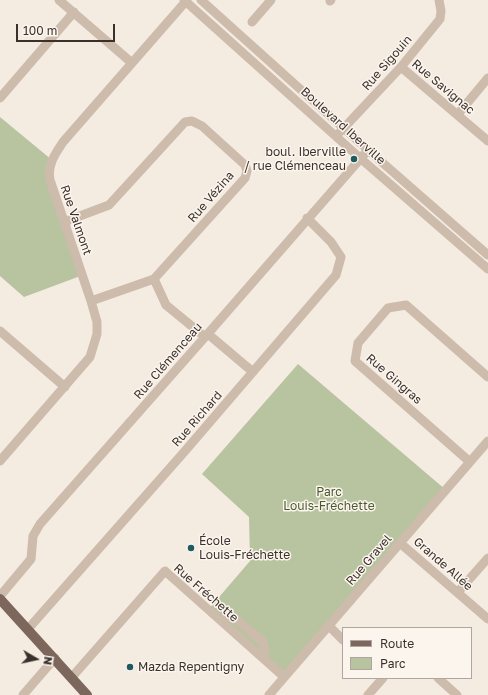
<!DOCTYPE html>
<html>
<head>
<meta charset="utf-8">
<style>
  body { margin:0 }
  #map { position:relative; width:488px; height:695px; overflow:hidden; background:#f4ebe1; font-family:"Golos Text",sans-serif }
  canvas { display:block }
  .legend { position:absolute; left:342px; top:627px; width:130px; height:52px; box-sizing:border-box; background:#fbf5ee; border:1px solid #aea6a0; margin:0; padding:5px 7px; list-style:none; font-size:12px; color:#3b302b }
  .legend li { display:flex; align-items:center; gap:8px; height:20px }
  .legend b { width:20px; border:1px solid #aea6a0 }
  .north { position:absolute; left:16px; top:639px; width:40px; height:40px; -webkit-text-stroke:3px #fbf5ee; paint-order:stroke; rotate:99deg; font-size:11px; font-weight:700; line-height:16px; text-align:center; color:#3b302b }
  .north::after { content:''; display:block; margin:auto; width:14px; height:18px; background:#3b302b; clip-path:polygon(50% 0,100% 100%,50% 72%,0 100%) }
  .scale { position:absolute; left:16px; top:24px; width:99px; height:18px; box-sizing:border-box; border:2px solid #3b302b; border-top:0; padding-left:5px; font-size:12px; line-height:14px; white-space:nowrap; color:#3b302b; -webkit-text-stroke:3px #fbf5ee; paint-order:stroke }
</style>
</head>
<body>
<div id="map">
<canvas width="488" height="695"></canvas>
<ul class="legend">
<li><b style="height:5px;background:#7d675c"></b>Route</li>
<li><b style="height:11px;background:#b8c4a0"></b>Parc</li>
</ul>
<div class="north">N</div>
<div class="scale">100 m</div>
</div>
<script>
const g = document.querySelector('canvas').getContext('2d');
g.lineJoin = 'round';
function fillPath(path, color) { g.fillStyle = color; g.fill(path, 'evenodd'); }
function trace(path, color, width, dash) { g.strokeStyle = color; g.lineWidth = width; g.lineCap = dash ? 'butt' : 'round'; g.setLineDash(dash || []); g.stroke(path); }
function drawText(font, color, halo, rows, align = 'center') {
  g.font = font + ' "Golos Text",sans-serif'; g.lineWidth = 3; g.setLineDash([]); g.textBaseline = 'middle'; g.strokeStyle = halo; g.fillStyle = color; for (const [text, x, y, turn = 0] of rows) {
    g.save(); g.translate(x, y); g.rotate((+turn || 0) * Math.PI / 180); g.textAlign = isNaN(turn) ? turn : align; if (halo) g.strokeText(text, 0, 0); g.fillText(text, 0, 0); g.restore();
  }
}
fillPath(new Path2D(`
  M0 117 52 160 50 166 83 275 24 297 0 276Z
  M298 364 446 490 284 677 208 610 250 561 249 517 202 474Z`), '#b8c4a0');
trace(new Path2D(`
  M59 0 132 63
  M184 0 360 158 488 269
  M201 0 368 150 488 255
  M330 1 331 0
  M252 22 271 0
  M401 67 488 141
  M0 98 74 12
  M458 114 488 78
  M340 132 401 67 440 19 441 11 439 0
  M64 222 109 205 185 122 192 121 202 126 245 165 247 171 245 178 154 279 91 301
  M154 279 166 305 205 337
  M0 331 65 387
  M208 334 253 372
  M0 461 90 357 97 334V322L91 301 50 180C47 165 55 154 63 142L187 0
  M470 462 355 361 358 343 388 308 406 305 488 377
  M400 543 488 619
  M458 592 488 558
  M0 596 31 559 33 536 40 524 205 337 368 150
  M221 620 232 618 236 619 263 642 265 650 263 658
  M329 626 343 640
  M28 629 185 451 336 275 341 257 331 242 307 218
  M72 677 165 571 284 677
  M438 678 457 695
  M23 695 55 658
  M269 695 488 441
  M368 695 383 678`), '#cdbbac', 9);
trace(new Path2D(`
  M0 599 87 695`), '#7d675c', 10);
for (const [x, y, r, color] of [
  [354,159,4,"#1f5a5e"],
  [191,548,4,"#1f5a5e"],
  [130,667,4,"#1f5a5e"]
]) { const dot = new Path2D(); dot.arc(x, y, r, 0, 2 * Math.PI); g.fillStyle = color; g.fill(dot); trace(dot, '#fbf5ee', 1.5); }
drawText('12px', '#3b302b', '#fbf5ee', [
  ["Rue Sigouin",387,63,-49],
  ["Rue Savignac",443,87,40],
  ["Boulevard Iberville",343,126,42],
  ["Rue Vézina",211,197,-49],
  ["Rue Valmont",76,220,71],
  ["Rue Clémenceau",168,361,-49],
  ["Rue Gingras",394,379,41],
  ["Rue Richard",197,419,-49],
  ["Rue Gravel",369,560,-49],
  ["Grande Allée",443,564,41],
  ["Rue Fréchette",206,593,41]
]);
drawText('12px', '#3b302b', '#fbf5ee', [
  ["boul. Iberville",346,152,"right"],
  ["/ rue Clémenceau",346,166,"right"],
  ["École",199,541],
  ["Louis-Fréchette",199,555],
  ["Mazda Repentigny",138,667]
], 'left');
drawText('12px', '#4a5a2e', '#fbf5ee', [
  ["Parc",329,492],
  ["Louis-Fréchette",329,506]
]);
</script>
</body>
</html>
